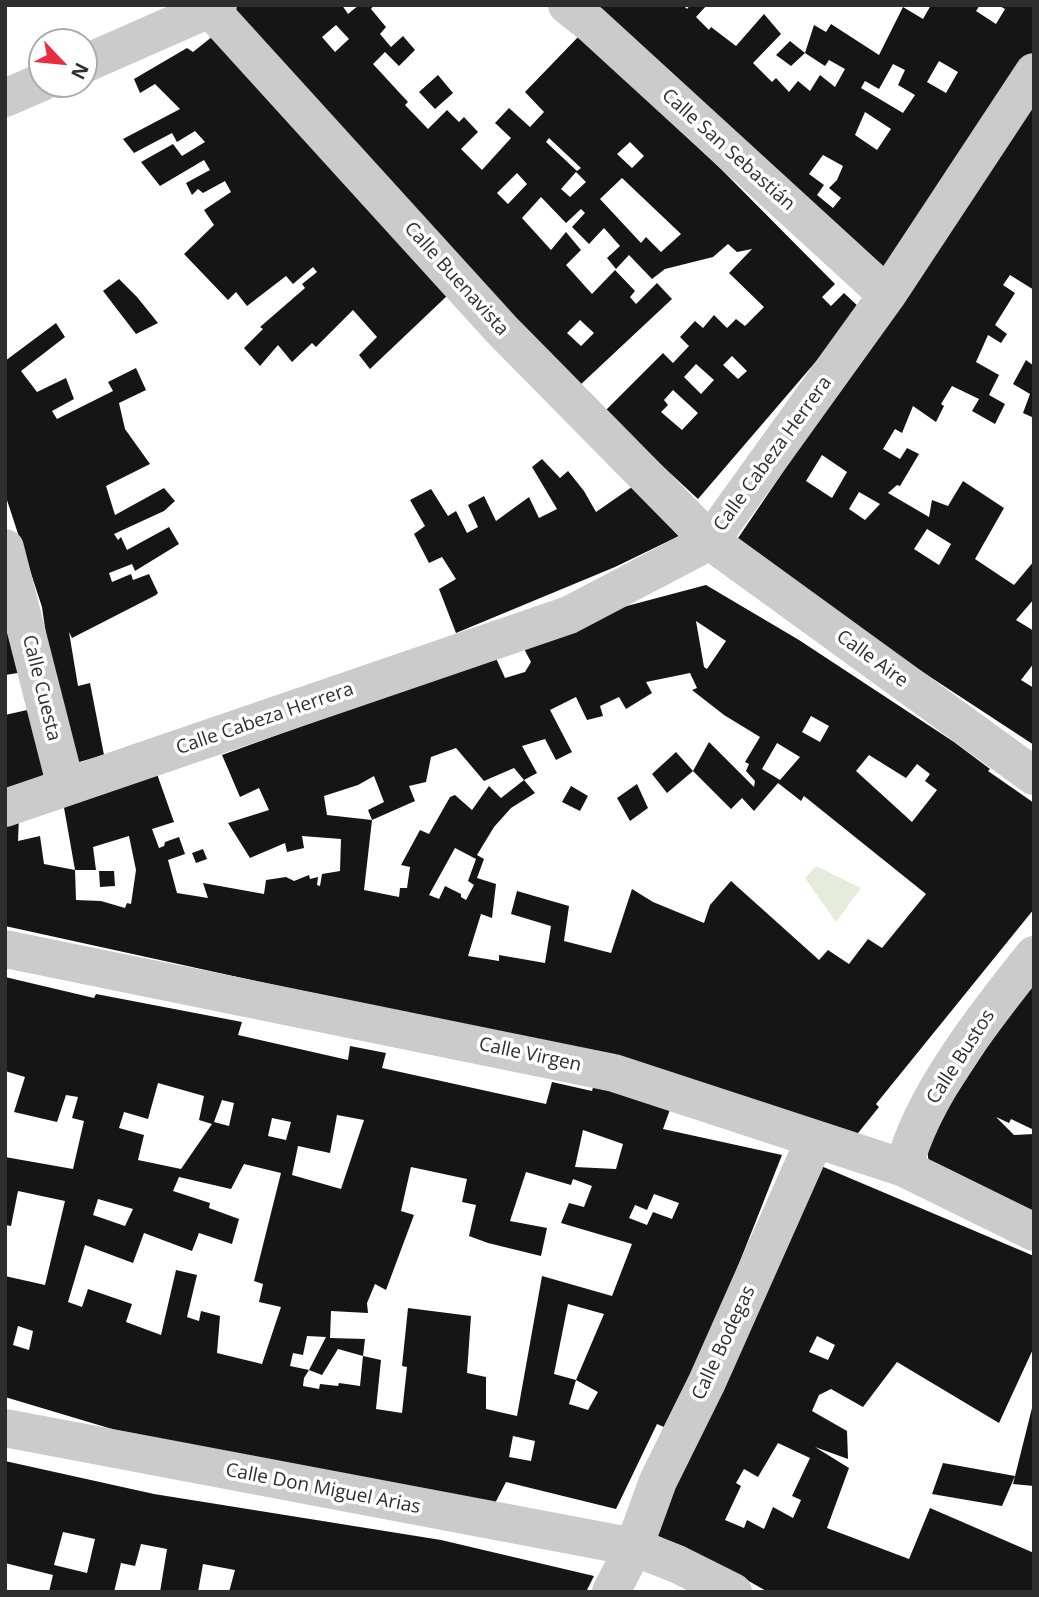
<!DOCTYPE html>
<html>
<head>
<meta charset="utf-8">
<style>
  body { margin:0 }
  #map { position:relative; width:1039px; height:1597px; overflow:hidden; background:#fff; font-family:"Open Sans",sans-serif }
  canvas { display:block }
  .frame { position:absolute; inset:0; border:7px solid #2e2e2e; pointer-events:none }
  .north { position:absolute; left:28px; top:28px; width:70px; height:70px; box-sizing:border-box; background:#fff; border:2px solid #ababab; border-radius:50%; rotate:116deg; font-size:19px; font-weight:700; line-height:28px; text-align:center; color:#2e2e2e }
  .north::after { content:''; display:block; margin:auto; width:24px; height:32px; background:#e92c3e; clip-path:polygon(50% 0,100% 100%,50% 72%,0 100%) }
</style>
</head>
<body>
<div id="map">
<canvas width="1039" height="1597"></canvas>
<div class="frame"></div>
<div class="north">N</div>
</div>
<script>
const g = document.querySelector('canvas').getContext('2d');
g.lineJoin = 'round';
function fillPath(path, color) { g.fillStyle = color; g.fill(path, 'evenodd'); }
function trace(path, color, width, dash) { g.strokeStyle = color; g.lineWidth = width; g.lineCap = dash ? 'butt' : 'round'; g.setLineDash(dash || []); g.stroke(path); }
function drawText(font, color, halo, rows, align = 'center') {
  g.font = font + ' "Open Sans",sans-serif'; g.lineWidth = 7; g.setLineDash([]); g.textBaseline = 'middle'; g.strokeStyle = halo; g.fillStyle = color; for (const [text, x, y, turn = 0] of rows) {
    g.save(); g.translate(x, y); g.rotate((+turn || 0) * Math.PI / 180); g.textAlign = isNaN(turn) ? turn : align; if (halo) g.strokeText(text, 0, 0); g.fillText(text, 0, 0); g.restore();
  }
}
fillPath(new Path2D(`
  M816 866 861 888 836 922 805 878Z`), '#e5ecdc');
fillPath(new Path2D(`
  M236 5H342L348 14 359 5H374L371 9 386 27 380 34 391 47 403 36 415 50 399 66 385 52 373 64 408 102 405 105 428 129 447 110 459 122 464 117 478 132 461 149 482 170 511 138 495 123 509 108 530 127 544 112 525 92 579 36 721 169 835 284 822 297 831 306 844 293 861 309 698 499 604 412 663 353 673 363 689 346 680 337 695 321 703 328 714 315 727 328 736 319 745 326 764 307 729 273 752 249 737 252 728 244 713 257 665 269 652 279 629 255 616 269 607 258 620 246 604 228 589 244 572 227 585 213 581 209 566 223 541 197 522 218 551 250 566 232 581 250 566 265 592 294 615 270 635 291 630 297 636 304 657 283 672 299 578 387 231 9ZM336 25 349 39 335 52 322 37ZM549 138 581 168 577 171 546 142ZM630 142 644 156 632 168 617 154ZM576 172 586 182 570 197 561 189ZM517 173 527 184 508 204 497 193ZM622 178 681 234 661 252 646 237 641 243 600 199ZM580 320 594 333 581 346 567 333ZM732 356 747 371 738 379 723 365ZM696 364 714 380 701 394 684 377ZM673 390 698 413 682 430 661 412 668 405 664 400Z
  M579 5H683L687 9 690 5H707L696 17 709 30 711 27 736 46 764 14 781 34 753 63 772 82 776 78 789 92 798 81 810 91 820 75 835 87 845 69 829 60 825 66 805 53 791 66 776 55 790 41 805 53 814 25 826 32 831 24 879 55 903 7 923 19 931 5H980L976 11 996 24 1005 9 998 5H1034V53L976 143 880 274ZM939 61 958 72 946 93 927 82ZM893 64 905 70 898 85 915 95 903 113 861 88 865 81 879 89ZM865 112 891 129 877 150 855 135ZM823 155 843 166 837 180 829 188 841 198 833 208 817 195 824 185 809 174Z
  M213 36 449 294 370 369 359 355 377 337 353 310 316 347 312 343 292 362 278 345 260 366 244 348 263 329 260 327 305 288 302 284 317 272 313 267 293 284 286 276 247 306 236 292 228 300 184 254 214 225 204 210 231 192 225 181 203 193 198 189 192 195 186 183 210 170 204 160 160 186 141 162 173 144 182 156 205 142 195 131 177 142 172 133 134 153 123 139 180 109 155 84 140 93 134 79 187 48 193 52Z
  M438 75 453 93 435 109 419 92Z
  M1034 102V290L1010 275 1003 285 1015 293 995 325 1007 334 1001 343 988 335 976 362 999 375 989 395 1005 404 995 424 972 411 979 399 952 386 941 404 944 406 936 422 913 406 902 433 895 429 883 449 900 459 907 448 919 454 900 486 897 485 888 493 929 517 932 500 948 506 963 481 1004 508 975 559 1014 585 1034 561V599L1016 620 1034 631V663L1021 680 1034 688V745L732 547ZM822 455 847 472 832 498 806 481ZM859 492 880 504 865 520 849 509ZM927 529 951 544 939 565 914 549Z
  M119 279 137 297 158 323 136 334 103 291Z
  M56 323 65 337 21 371 37 392 66 378 74 399 52 411 57 419 113 391 108 382 136 368 146 390 119 403 125 429 150 464 106 486 115 515 164 488 175 501 164 511 114 534 118 540 121 537 127 550 169 527 179 544 135 571 132 564 109 573 112 582 131 574 133 580 149 574 158 593 156 595 72 638 69 632 78 686 90 683 104 755 65 766 42 607 5 494V361Z
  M1026 360 1034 366V418L1023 413 1030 394 1013 384Z
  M542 459 560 478 568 471 584 491 596 512 632 487 679 536 615 567 456 633 439 589 456 579 442 557 429 563 414 534 425 526 410 500 431 489 448 516 456 511 467 533 478 527 468 505 484 496 496 521 529 497 539 518 557 509 532 467Z
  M5 583 24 672 5 675Z
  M706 585 799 640 954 742 990 769 988 771 1034 803V909L876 1104 879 1107 854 1138 420 1017 5 926V820L19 816 18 841 40 836 44 864 75 870 76 900 101 901 125 908 127 903 131 904 136 870 129 836 93 847 96 870H75L63 802 157 774 174 822 152 829 159 848 164 846 165 842 179 837 185 854 168 860 177 893 208 898 203 883 264 894 266 880 286 877 294 881 309 875 310 879 318 877 317 885 320 886 322 874 340 871 341 839 302 836 304 848 287 852 285 843 250 858 228 823 269 810 259 788 240 797 222 755 495 656 505 678 525 672 531 662 522 645 608 611ZM696 621 726 641 707 669 704 667ZM690 673 697 688 692 690 724 715 760 737 745 762 749 764 746 771 755 781 754 787 709 742 693 771 731 809 742 798 754 811 778 783 801 801 804 796 926 894 882 948 868 939 849 964 828 950 819 960 731 881 710 905 704 923 653 902 632 889 611 953 564 941 569 906 517 891 511 914 551 926 545 963 499 955V961L468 956 481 914 492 918 496 884 477 878 484 859 477 855 494 827 511 808 535 793 524 780 537 773 522 746 545 739 556 760 572 752 550 710 576 697 587 720 603 716 600 706 619 697 626 709 652 693 646 682ZM811 716 829 726 820 742 802 732ZM777 743 800 757 780 780 762 769ZM456 748 484 781 514 768 524 780 501 798 489 786 472 810 455 795 450 797 429 834 420 830 401 865 410 867 407 888H400L399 897 364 890 372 820 327 815 324 796 358 785 374 776 384 802 368 810 372 820 415 801 409 786 426 782 431 757ZM869 755 906 778 917 764 930 774 925 781 937 790 912 822 856 771ZM455 848 476 859 468 881 474 885 466 900 461 897V894L445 886 439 899 429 895Z
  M36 708 49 776 5 788V715Z
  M676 752 693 771 667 793 652 774Z
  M637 784 648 808 630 821 617 798Z
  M571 786 588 796 580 811 562 802Z
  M203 849 207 859 196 863 192 853Z
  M99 871H114L115 886 100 887Z
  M1034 975V1130L1011 1119 1009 1123 996 1117 1014 1135 1034 1134V1213L929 1164 926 1141Z
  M5 977 94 998 96 994 242 1022 238 1035 348 1060 350 1046 386 1053 382 1068 546 1104 552 1082 592 1091 594 1084 672 1104 663 1129 782 1155 710 1337 664 1427 657 1424 616 1509 506 1482 490 1513 142 1438 5 1397V1276L45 1285 65 1201 18 1191 11 1226 5 1225V1157L73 1169 84 1121 72 1118 78 1097 66 1095 57 1122 14 1112 25 1077 5 1071ZM158 1083 204 1096 199 1120 212 1124 181 1169 138 1160 144 1135 119 1128 124 1112 148 1119ZM222 1100 234 1103 229 1126 214 1122ZM337 1115 364 1120 341 1189 292 1175 298 1146 330 1153ZM272 1118 291 1122 286 1140 268 1136ZM583 1130 623 1144 616 1169 575 1167ZM244 1164 281 1173 254 1281 263 1284 259 1302 281 1307 262 1364 217 1353 220 1316 201 1311 199 1321 187 1317 197 1275 176 1270 161 1335 126 1322 132 1304 88 1289 82 1307 68 1302 85 1245 133 1263 144 1233 192 1251 199 1233 232 1244 239 1219 209 1208 210 1203 173 1191 179 1177 231 1189ZM411 1167 467 1179 462 1202 476 1205 469 1236 488 1243 541 1256 547 1228 510 1221 526 1172 571 1185 573 1179 592 1186 584 1207 569 1203 561 1223 632 1244 612 1296 542 1276 517 1416 486 1409V1377L467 1373 471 1316 408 1308 402 1366 407 1367 402 1413 376 1409 381 1360 363 1356 360 1386 339 1383 338 1386 320 1384 319 1389 303 1386 304 1378 309 1370 290 1366 293 1353 303 1355 307 1336 326 1337 309 1370 322 1375 338 1349 363 1356 365 1339 330 1338 331 1311 368 1313 367 1303 375 1284 386 1290 414 1215 401 1211ZM654 1194 679 1203 672 1219 653 1212 647 1225 629 1218 635 1205 647 1210ZM98 1199 133 1209 125 1226 93 1215ZM568 1304 604 1314 576 1380 598 1392 588 1410 569 1404 576 1380 554 1374ZM18 1326 33 1331 29 1350 13 1345ZM513 1436 535 1441 531 1461 509 1457Z
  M814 1163 1034 1256V1347L999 1423 897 1362 863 1407 831 1389 819 1395 812 1411 847 1431 848 1459 815 1447 849 1468 827 1528 909 1559 930 1508 1034 1553V1592H768L724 1567 643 1529ZM817 1336 835 1345 828 1360 809 1352ZM778 1443 810 1458 792 1496 801 1500 793 1518 773 1507 764 1529 747 1520 744 1528 725 1520 741 1486 736 1483 744 1469 758 1477Z
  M1033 1404 1034 1486 1013 1484Z
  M5 1461 154 1494 441 1540 594 1576 586 1592H229L235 1570 203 1564 198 1592H160L167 1549 141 1544 135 1566 121 1563 114 1592H49L53 1575 5 1563ZM63 1532 95 1539 87 1573 54 1565Z
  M943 1463 1015 1476 1002 1506 932 1494Z`), '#151515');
trace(new Path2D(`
  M567 5 591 24 887 295
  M211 10 502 330 710 541 1034 776
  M84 64 218 5
  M5 98 42 82
  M5 548 66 787
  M5 808 569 615 710 541 887 295 1034 72
  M5 949 614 1073 904 1168 1034 1232
  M904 1168C920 1098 989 1011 1034 955
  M5 1428 634 1547 677 1564 733 1592
  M611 1592 634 1547 658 1481 707 1382 815 1139`), '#cbcbcb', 38);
drawText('19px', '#2e2e2e', '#fff', [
  ["Calle San Sebastián",728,150,42],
  ["Calle Buenavista",456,279,48],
  ["Calle Cabeza Herrera",773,454,-54],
  ["Calle Aire",872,659,36],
  ["Calle Cuesta",41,688,76],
  ["Calle Cabeza Herrera",265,719,-19],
  ["Calle Virgen",530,1055,12],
  ["Calle Bustos",961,1057,-57],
  ["Calle Bodegas",724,1343,-65],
  ["Calle Don Miguel Arias",323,1489,11]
]);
</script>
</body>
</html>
